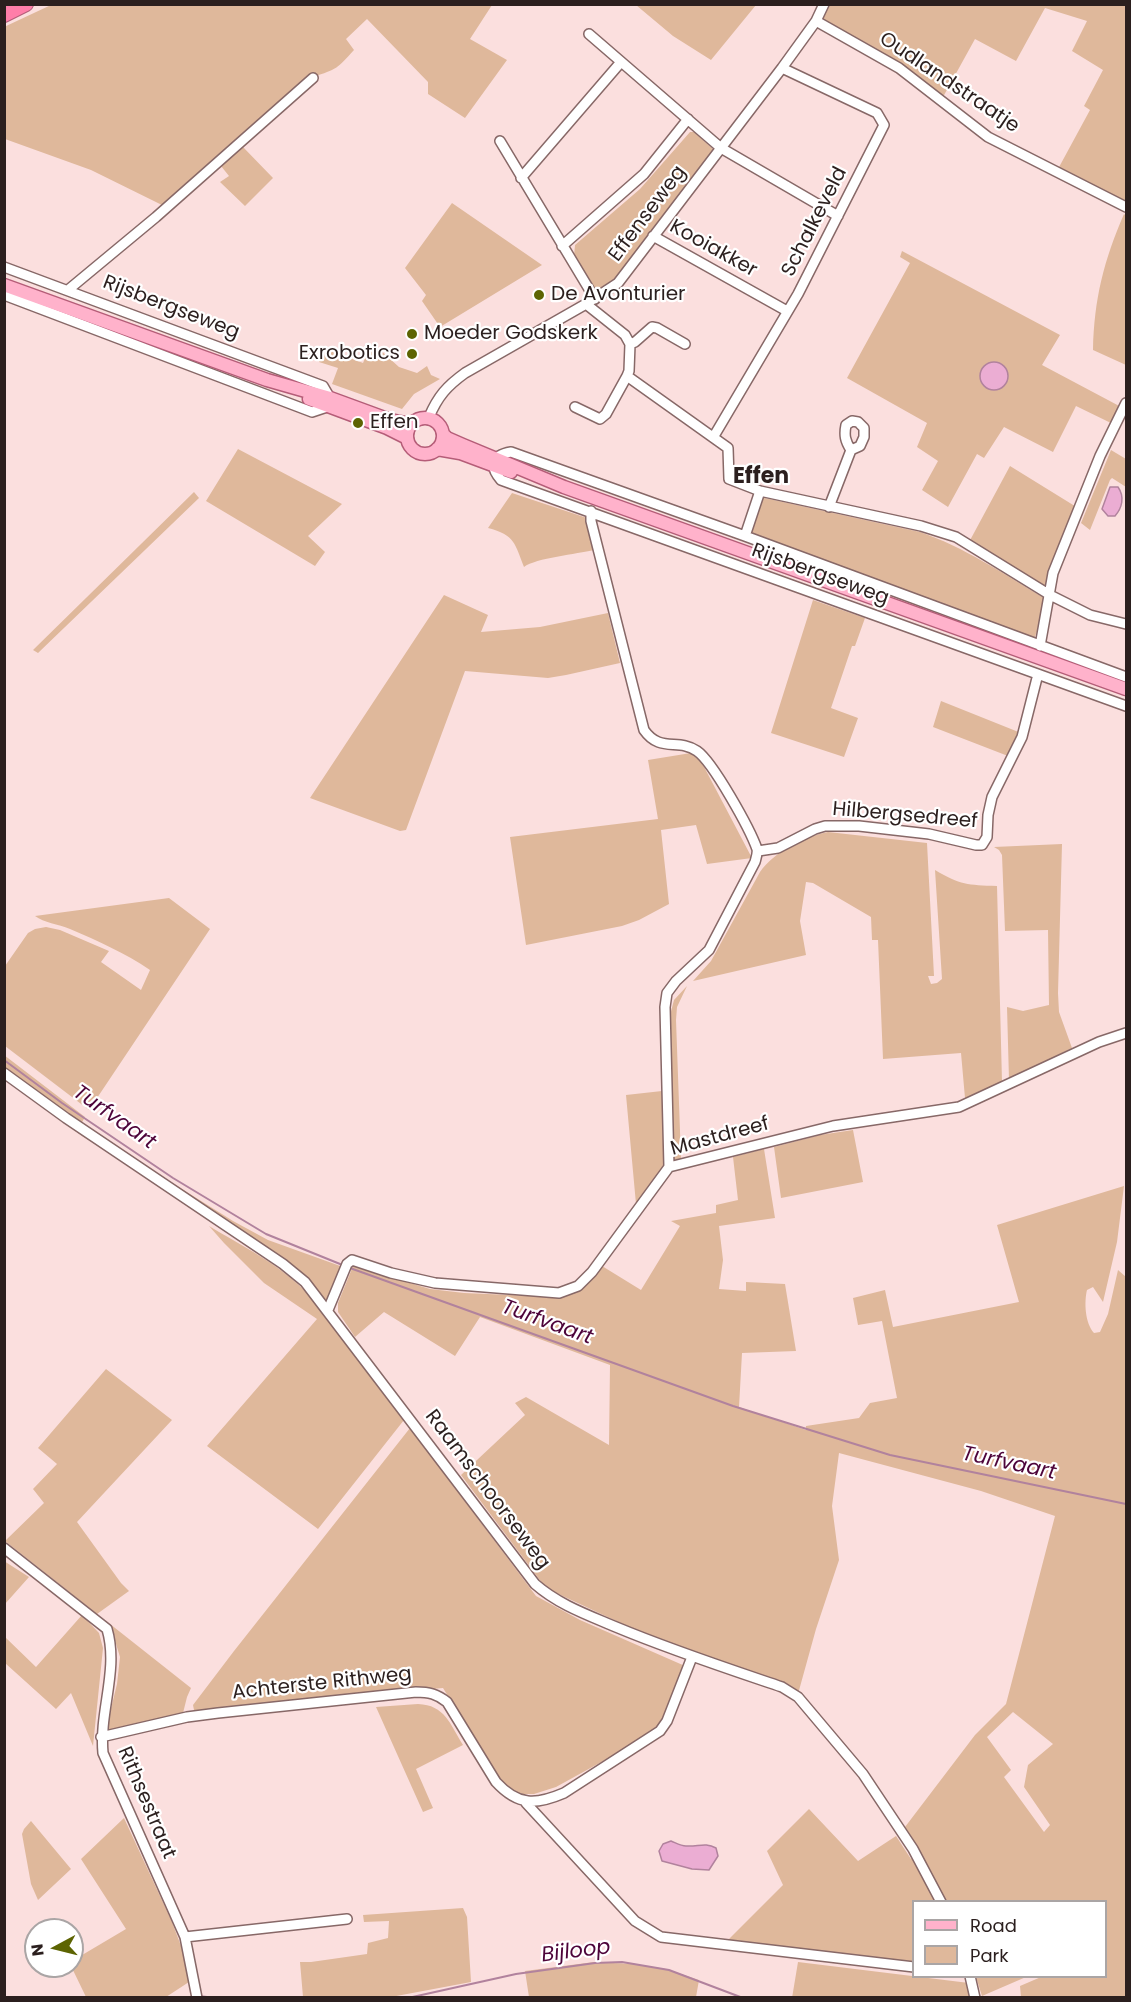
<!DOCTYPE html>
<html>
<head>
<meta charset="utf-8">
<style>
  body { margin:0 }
  #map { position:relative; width:1131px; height:2002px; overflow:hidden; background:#fbdfde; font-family:Poppins,sans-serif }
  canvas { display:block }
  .frame { position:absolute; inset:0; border:6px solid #2b1f1e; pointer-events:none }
  .legend { position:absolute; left:912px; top:1900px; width:195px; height:78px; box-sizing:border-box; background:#fff; border:2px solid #aaa5a5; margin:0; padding:8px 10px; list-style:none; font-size:18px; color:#2b1f1e }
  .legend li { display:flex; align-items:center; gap:12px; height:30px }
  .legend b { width:30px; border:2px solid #aaa5a5 }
  .north { position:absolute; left:24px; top:1918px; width:60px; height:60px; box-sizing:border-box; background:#fff; border:2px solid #aaa5a5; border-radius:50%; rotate:263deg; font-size:16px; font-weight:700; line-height:24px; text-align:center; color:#2b1f1e }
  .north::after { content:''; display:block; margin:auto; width:21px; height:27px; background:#5d6402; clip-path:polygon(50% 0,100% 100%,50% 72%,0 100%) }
</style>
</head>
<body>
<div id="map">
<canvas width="1131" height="2002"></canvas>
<div class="frame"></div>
<ul class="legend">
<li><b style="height:8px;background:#ffb2cb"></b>Road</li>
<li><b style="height:16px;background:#dfb89b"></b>Park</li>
</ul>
<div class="north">N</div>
</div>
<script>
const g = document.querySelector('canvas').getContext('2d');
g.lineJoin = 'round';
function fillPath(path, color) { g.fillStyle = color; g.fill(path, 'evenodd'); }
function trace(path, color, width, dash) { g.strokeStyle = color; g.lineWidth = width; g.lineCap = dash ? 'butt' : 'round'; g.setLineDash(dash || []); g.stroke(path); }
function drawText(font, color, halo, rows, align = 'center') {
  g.font = font + ' Poppins,sans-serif'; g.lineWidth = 4.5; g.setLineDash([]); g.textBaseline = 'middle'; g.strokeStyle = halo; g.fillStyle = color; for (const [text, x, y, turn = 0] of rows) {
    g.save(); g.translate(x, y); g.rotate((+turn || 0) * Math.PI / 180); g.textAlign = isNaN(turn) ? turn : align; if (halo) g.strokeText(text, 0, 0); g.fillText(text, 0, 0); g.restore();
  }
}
fillPath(new Path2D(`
  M829 4 1126 5V204L1058 169 1090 110 1084 106 1103 70 1072 51 1087 21 1045 8 1016 61 975 39 943 97 826 24 822 18Z
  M51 5H492L470 39 507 60 465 118 428 94V82L367 19 346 39 354 50C337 69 337 69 313 77L164 206 91 170 5 139 4 27Z
  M636 5H756L711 60 673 36Z
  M690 132H694L714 150 615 278 597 294 574 256 575 245 640 189Z
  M243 147 273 178 245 206 220 182 229 176 221 166Z
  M452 203 542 265 440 327 422 301 426 295 405 268Z
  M1124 214 1126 216V365L1093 350C1094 299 1104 260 1124 214Z
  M902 251 1060 335 1042 365 1123 408 1115 425 1076 406 1053 452 1004 427 984 458 977 454 948 507 922 490 938 461 917 447 927 423 847 378 910 263 900 257Z
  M369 349H379L399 367 417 373 427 366 431 375 440 379 414 394 402 409 332 384 338 368 319 362 329 350 363 363Z
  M238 449 342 504 308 536 325 552 315 566 206 501Z
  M1111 450 1126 459V487L1112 478 1110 480 1090 530 1081 523Z
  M1010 466 1078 508 1046 589 968 544Z
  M194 492 199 498 38 653 33 650Z
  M512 493 587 518 594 550C577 554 536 558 524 567 515 544 515 535 488 528Z
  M760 497 920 532C964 547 1004 574 1044 598L1039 626 1034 639 749 535Z
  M444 595 488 615 481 632 540 627 608 613 620 663 566 675 548 678 465 671 406 830 400 831 310 798Z
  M813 600 865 618 855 646H852L831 708 858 718 844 757 771 733Z
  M941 701 1021 733 1008 756 933 727Z
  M691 753 702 763 752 858 707 864 696 825 661 830 669 904 639 920 622 926 526 945 510 837 658 819 648 760Z
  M828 832 927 843 934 976H928L931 984 937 983 942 979 935 870C961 885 967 885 997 886L1002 1082 965 1098 961 1053 883 1059 878 940H872L871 917 813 883 806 882 800 921 806 955 693 981 711 961 760 872C774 852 804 837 828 832Z
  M1062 844 1058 993 1059 1012 1072 1048 1009 1080 1007 1007 1023 1011 1049 1005 1048 930 1005 931 1002 855 999 850 994 847Z
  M169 898 210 929 89 1110 5 1046V966L28 933 35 929 46 927 60 930 109 951 101 962 141 990 150 970C125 953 98 941 70 929 58 924 44 923 35 916Z
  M687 986 677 1007 676 1020 681 1159 674 1160 669 1019 674 1000Z
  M4 1055 85 1117 81 1124 88 1130 233 1221 268 1240 343 1267 332 1295 327 1301 299 1271 82 1136 5 1077Z
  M662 1091 664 1165 636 1204 626 1095Z
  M853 1130 863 1182 781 1198 774 1147 820 1135Z
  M764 1149 775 1218 719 1226 723 1260 719 1289 746 1291V1282L785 1284 796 1351 742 1353 739 1407 806 1430V1426L859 1418 870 1403 897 1398 882 1321 858 1325 853 1298 885 1290 893 1327 1019 1302 997 1225 1124 1186 1117 1242 1103 1302 1093 1287 1087 1290C1084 1302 1085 1323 1094 1333L1100 1332 1108 1314 1118 1270 1126 1277V1997H1021L1020 1986 1041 1977 1106 1976V1902H914L913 1968 726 1942 783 1885 767 1851 809 1809 858 1861 896 1836 911 1859 913 1858 941 1891 905 1827 975 1735 1006 1704 1055 1516 981 1491 839 1453 832 1506 839 1560 816 1629 798 1694 642 1633 552 1591 542 1583 461 1475 525 1415 515 1403 526 1397 609 1445 610 1365 480 1317 455 1356 384 1312 355 1337 338 1312V1303L353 1266 430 1289 464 1293 556 1297C580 1293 588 1285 602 1266L641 1290 680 1226 671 1221 716 1213V1205L738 1200 733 1157ZM1013 1712 1053 1744 1028 1765 1024 1787 1050 1825 1044 1832 1004 1777 1011 1770 987 1737Z
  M209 1226C242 1246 279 1264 306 1292L404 1420 318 1529 207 1446 317 1319 264 1283 224 1243Z
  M106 1369 172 1420 77 1522 121 1583 129 1591 97 1614 5 1541 44 1503 33 1489 57 1464 38 1448Z
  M410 1428 536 1596 580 1620 685 1666 665 1715 654 1733 556 1787 534 1794H523L512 1791 505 1785 496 1774 443 1688 279 1703 195 1715 193 1705 234 1651Z
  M4 1561 29 1577 5 1604H4Z
  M82 1615 99 1633 103 1648 93 1746 71 1693 56 1709 5 1663V1637L36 1667Z
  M110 1624 191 1688 187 1697 182 1717 105 1733 117 1684 120 1657Z
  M418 1704C445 1705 450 1724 463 1745L416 1769 433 1808 423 1812 376 1707Z
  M124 1818 172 1922 181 1946 189 1982 166 1997H86L71 1966 72 1961 126 1929 81 1859Z
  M31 1821 71 1869 38 1900 31 1884 22 1834 24 1829Z
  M463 1908 467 1917 471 1982 391 1997H303L300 1962H311L367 1954 368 1943 388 1938 389 1921 364 1922 363 1915Z
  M594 1962 634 1964 666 1969 699 1980 696 1997H529L525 1971Z
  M798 1962 969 1983 972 1998H792Z
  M976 1977V1976L1026 1977 982 1996Z`), '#dfb89b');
const water = new Path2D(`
  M980 376a14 14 0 1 1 28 0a14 14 0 1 1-28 0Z
  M1110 487H1118C1125 497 1122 508 1115 516H1108L1102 509Z
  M671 1841C676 1843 681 1846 686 1846 698 1847 705 1842 716 1848L718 1856 709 1870 692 1869 662 1861 659 1851 663 1844Z`);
fillPath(water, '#ebadd3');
trace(water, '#b1829d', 1.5);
trace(new Path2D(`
  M4 1060 62 1103 173 1178 266 1234 345 1266
  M350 1268 733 1406 890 1455 1126 1504
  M198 1996 216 1998
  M408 1998 516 1974 595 1963 622 1962 669 1970 743 1998`), '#b1829d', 2);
const minor = new Path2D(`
  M816 21 899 68 988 137 1126 207
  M589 34 721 148 838 216
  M500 141 595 299
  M521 178 621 62
  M653 236 787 311
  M562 246 644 174 688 119
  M4 267 323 386 330 398 327 407 312 412 4 295
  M68 290 156 217 313 78
  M586 304 625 335 630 344 629 371 627 376 728 448 729 479 760 491 921 526 956 537 1050 595 1090 615 1126 624
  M630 344 635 342 652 327 657 328 685 344
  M575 407 600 419 606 414 627 376
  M429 417C438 396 447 386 465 373L586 304 618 283 782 68 816 21 824 4
  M714 436 798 294 884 125 877 113 782 68
  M829 507 851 450 860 446 864 437V428L858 422 852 421 846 425C844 435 845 441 851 450
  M591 511V521L644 730C660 753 678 738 697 751 713 762 750 829 757 849 758 853 756 858 755 862L709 950 676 981 667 993 665 1007 669 1167
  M745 536 760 491
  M1040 646 1053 573 1100 456 1126 403
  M1126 677 745 536 511 452C493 455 488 465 501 480L1126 706
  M758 851 778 848 815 829 825 826H859L929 834 976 845H982L987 837 988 815 992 797 1022 737 1038 674
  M4 1073 66 1118 283 1264 305 1282 535 1584C559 1605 588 1615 616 1627 671 1650 726 1668 782 1687L798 1697 863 1774 913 1849 941 1902
  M328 1310 347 1264 352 1260 391 1273 435 1283 559 1293 578 1286 592 1272 669 1167 833 1126 959 1107 1099 1042 1126 1033
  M4 1548 107 1629C119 1670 99 1711 103 1753L185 1937 197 1998
  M101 1737 187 1717 218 1713 416 1692C429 1692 437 1694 447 1702L496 1782C518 1806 536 1805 564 1793L660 1731 667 1721 692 1657
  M526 1803 635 1921 661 1937 914 1967
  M185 1937 347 1919
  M970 1976 975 1998`);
const major = new Path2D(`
  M4 285 267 380 330 398 390 420 411 424
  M309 399 387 428 407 438
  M407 436a18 18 0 1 1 36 0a18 18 0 1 1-36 0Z
  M443 434 447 438 463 445 564 487 1126 689
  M437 449 460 453 511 472`);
const highway = new Path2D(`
  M4 15 26 4`);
trace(minor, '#876867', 12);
trace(major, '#b55d78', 15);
trace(highway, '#b55d78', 16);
trace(minor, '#fff', 9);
trace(major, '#ffb2cb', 12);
trace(highway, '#ff7ea9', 14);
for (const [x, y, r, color] of [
  [539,295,6,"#5d6402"],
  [412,334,6,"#5d6402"],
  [412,354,6,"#5d6402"],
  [358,423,6,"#5d6402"]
]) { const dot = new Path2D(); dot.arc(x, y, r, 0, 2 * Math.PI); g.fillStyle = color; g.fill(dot); trace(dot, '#fff', 2); }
drawText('20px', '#2b1f1e', '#fff', [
  ["Oudlandstraatje",949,83,34],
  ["Effenseweg",648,214,-53],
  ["Schalkeveld",815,222,-63],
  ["Kooiakker",713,249,29],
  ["Rijsbergseweg",171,308,21],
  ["Rijsbergseweg",820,575,20],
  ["Hilbergsedreef",905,816,5],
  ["Mastdreef",720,1137,-15],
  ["Raamschoorseweg",487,1490,53],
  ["Achterste Rithweg",322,1684,-6],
  ["Rithsestraat",146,1803,67]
]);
drawText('20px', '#2b1f1e', '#fff', [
  ["De Avonturier",551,295],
  ["Moeder Godskerk",424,334],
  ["Exrobotics",400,354,"right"],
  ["Effen",370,423]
], 'left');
drawText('italic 21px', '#4d043a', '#fff', [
  ["Turfvaart",114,1118,35],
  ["Turfvaart",547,1323,20],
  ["Turfvaart",1009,1464,12],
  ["Bijloop",576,1952,-7]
]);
drawText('bold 22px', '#2b1f1e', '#fff', [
  ["Effen",761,477]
]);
</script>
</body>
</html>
